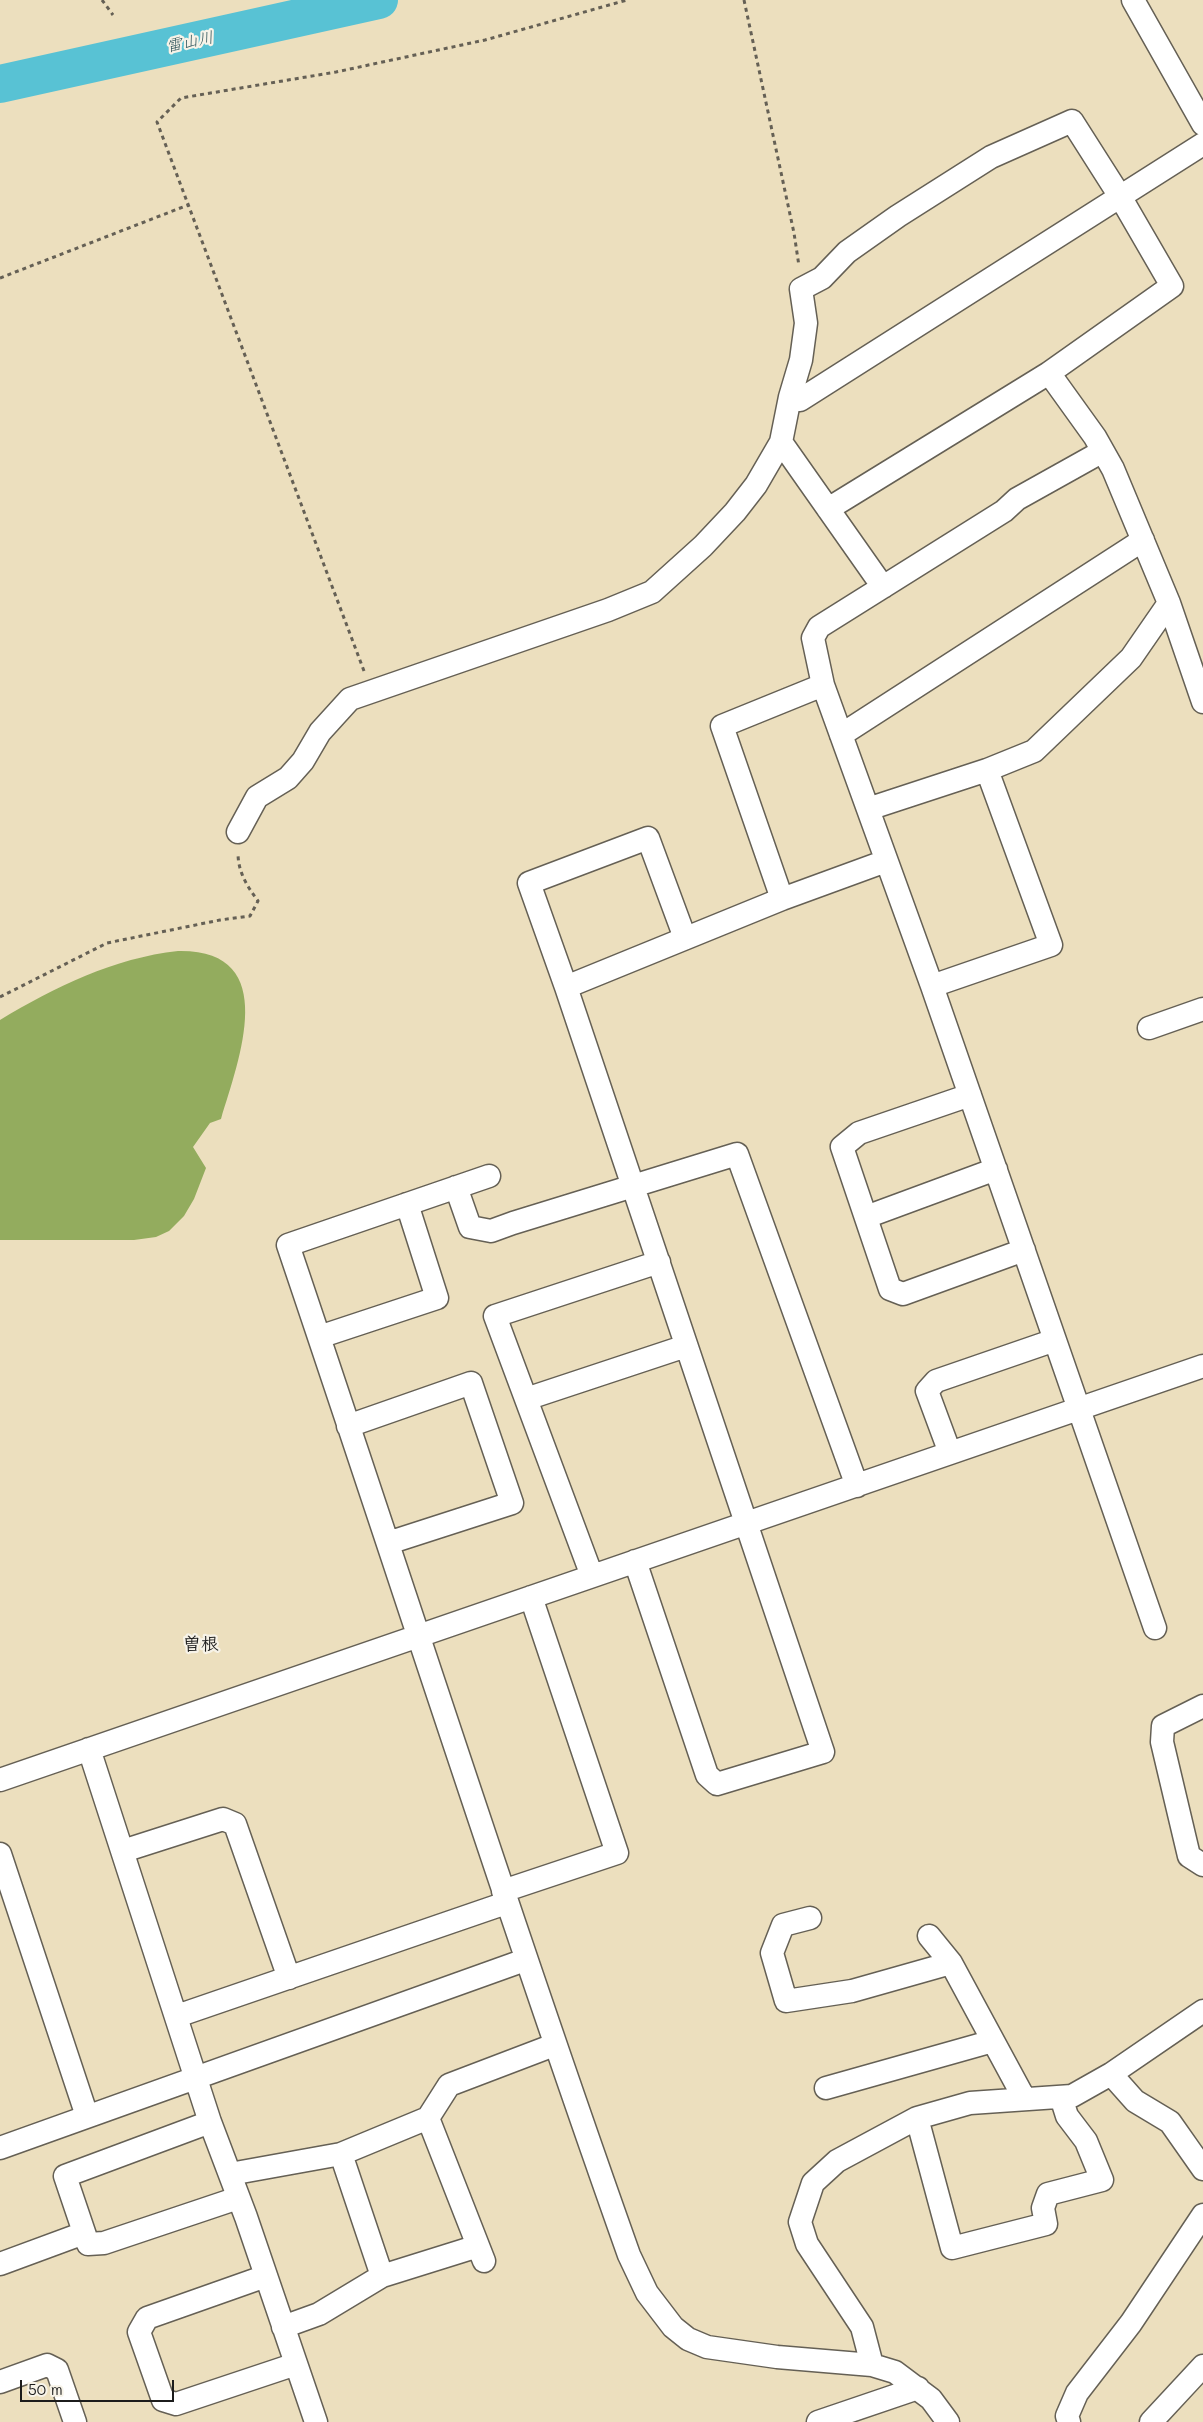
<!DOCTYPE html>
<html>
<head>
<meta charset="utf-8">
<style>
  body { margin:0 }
  #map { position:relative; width:1203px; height:2422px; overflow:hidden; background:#ecdfbe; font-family:Mali,sans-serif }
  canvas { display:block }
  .scale { position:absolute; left:20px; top:2380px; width:154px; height:22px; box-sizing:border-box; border:2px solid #1c1c1c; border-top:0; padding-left:6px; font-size:15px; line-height:18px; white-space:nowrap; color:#1c1c1c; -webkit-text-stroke:4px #f7f3e8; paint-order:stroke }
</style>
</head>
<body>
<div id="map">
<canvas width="1203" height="2422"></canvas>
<div class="scale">50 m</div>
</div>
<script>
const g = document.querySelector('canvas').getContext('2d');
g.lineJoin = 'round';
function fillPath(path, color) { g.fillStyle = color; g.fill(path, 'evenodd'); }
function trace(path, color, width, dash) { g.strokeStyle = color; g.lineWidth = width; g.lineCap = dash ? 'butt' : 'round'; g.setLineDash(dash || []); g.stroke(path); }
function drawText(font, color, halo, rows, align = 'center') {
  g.font = font + ' Mali,"Klee One",sans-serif'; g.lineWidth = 4.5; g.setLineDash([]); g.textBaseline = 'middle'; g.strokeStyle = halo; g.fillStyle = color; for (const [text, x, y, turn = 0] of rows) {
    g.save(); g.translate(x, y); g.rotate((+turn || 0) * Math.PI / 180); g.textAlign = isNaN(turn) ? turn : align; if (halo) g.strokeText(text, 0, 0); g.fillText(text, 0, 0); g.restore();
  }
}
fillPath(new Path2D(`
  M178 951C282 949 239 1059 221 1119L210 1123 193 1147 206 1168 194 1199 184 1216 169 1231 156 1237 134 1240H0V1020C55 987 114 958 178 951Z`), '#93ac5e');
trace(new Path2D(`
  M0 84 379 0`), '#58c2d4', 38);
const street = new Path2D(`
  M1133 0 1203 124
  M1049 373 1095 437 1113 469 1169 603 1203 702
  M790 397 800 400 1203 144
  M781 442 883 587
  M1103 451 1017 499 1004 511 819 627 813 638 823 685 932 986 1155 1628
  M823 685 722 726 782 899 886 861
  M841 735 1143 540
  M868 809 987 770
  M238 832 257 797 288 778 303 761 320 732 350 699 608 610 652 592 703 546 735 512 756 485 781 442 790 397 801 360 806 323 801 289 822 278 847 252 898 216 991 157 1072 121 1121 198 1172 286 1049 373 828 509
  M685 938 648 838 529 883 566 987 782 899
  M932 986 1051 945 987 770 1034 751 1131 658 1169 603
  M566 987C653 1241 736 1497 823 1752L717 1784 707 1775 635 1561
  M1149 1028 1203 1009
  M970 1095 859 1133 842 1147 890 1289 903 1294 1024 1250
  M489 1176 288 1245C402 1582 510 1920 629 2255L647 2293 673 2327 688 2339 707 2347 777 2357 872 2365 895 2372 931 2399 948 2422
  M456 1187 470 1227 491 1231 513 1223 737 1154 857 1486
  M866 1217 996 1169
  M319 1337 437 1298 407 1204
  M526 1399 686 1346
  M348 1426 471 1383 512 1503 388 1543
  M950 1453 927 1391 936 1381 1055 1340
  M592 1576 495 1316 659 1262
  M1203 1706 1163 1726 1162 1742 1189 1856 1203 1865
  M89 1749 210 2122 246 2217 316 2422
  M0 1780 1203 1366
  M123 1851 223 1819 235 1824 289 1978
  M0 1854 87 2116
  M503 1891 617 1853 531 1597
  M810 1918 783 1925 772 1953 786 2001 852 1991 951 1963
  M929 1936 951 1963 1024 2098
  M177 2016 506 1903
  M1111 2074 1135 2101 1170 2122 1203 2169
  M826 2088 993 2041
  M428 2118 484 2261
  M917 2118 952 2248 1046 2224 1043 2208 1048 2194 1102 2180 1086 2141 1067 2116 1061 2097
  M210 2122 65 2176 88 2244 104 2243 238 2198
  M0 2148 525 1960
  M341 2154 382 2276
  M230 2174 341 2154 428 2118 449 2085 554 2045
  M0 2264 84 2233
  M266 2276 147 2318 139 2332 163 2400 176 2404 296 2364
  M283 2327 319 2314 382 2276 478 2246
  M872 2365 862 2327 807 2244 800 2222 813 2183 837 2161 917 2118 970 2103 1072 2096 1111 2074 1203 2011
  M0 2382 47 2365 57 2370 75 2422
  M818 2422 918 2388
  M1069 2422 1067 2416 1077 2393 1131 2323 1203 2215
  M1151 2422 1203 2366`);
trace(street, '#656055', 25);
trace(new Path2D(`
  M102 0 113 15
  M744 0 794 233 799 266
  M0 278 188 205
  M364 671 157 122 181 98 336 72 485 40 627 0
  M0 997 107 943 220 920 250 916 258 901C247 886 238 872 238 853`), '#656055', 3, [4, 4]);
trace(street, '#fff', 22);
drawText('italic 16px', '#31565c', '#f7f3e8', [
  ["雷山川",190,42,-12]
]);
drawText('bold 18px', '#1c1c1c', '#f7f3e8', [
  ["曽根",201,1644]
]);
</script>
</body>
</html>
